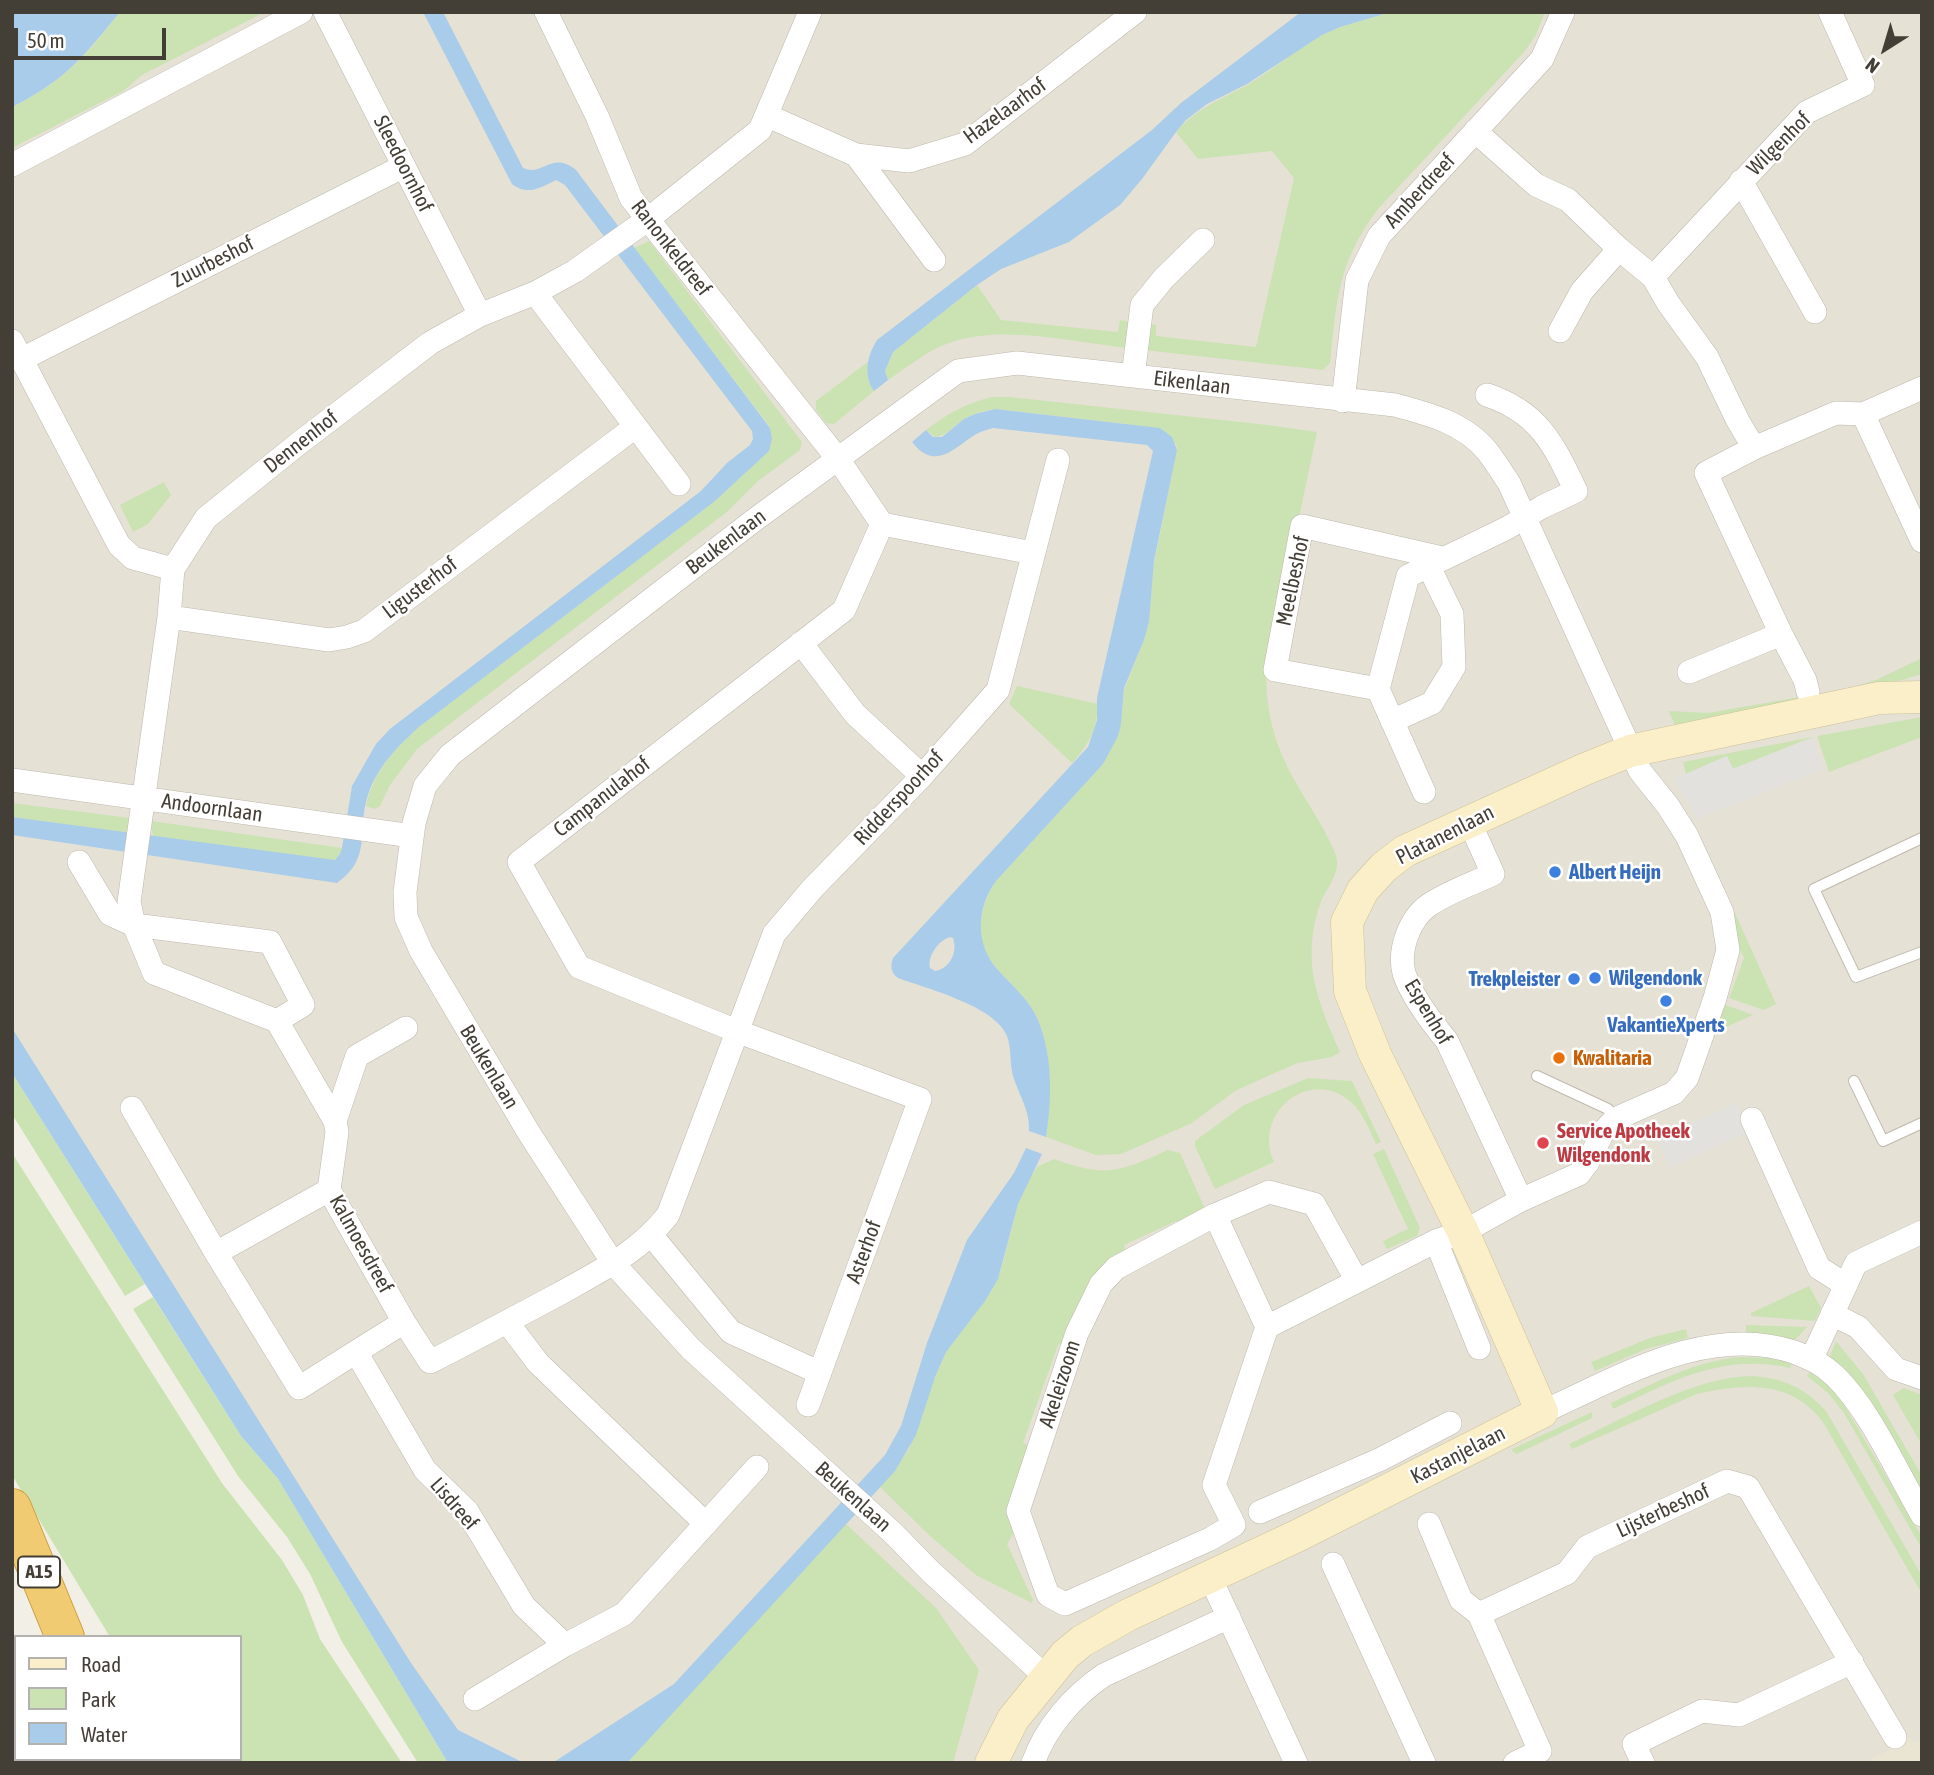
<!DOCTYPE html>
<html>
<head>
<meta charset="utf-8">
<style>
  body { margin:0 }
  #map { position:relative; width:1934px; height:1775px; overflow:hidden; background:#f2efe7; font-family:"Asap Condensed",sans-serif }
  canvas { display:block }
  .frame { position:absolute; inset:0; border:14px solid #443f36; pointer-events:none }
  .legend { position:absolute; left:14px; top:1635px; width:228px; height:126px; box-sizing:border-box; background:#fff; border:2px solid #b4b2af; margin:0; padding:9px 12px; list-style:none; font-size:21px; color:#443f36 }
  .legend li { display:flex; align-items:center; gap:14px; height:35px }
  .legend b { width:35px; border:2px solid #b4b2af }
  .north { position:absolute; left:1850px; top:14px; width:70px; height:70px; -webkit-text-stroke:5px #fff; paint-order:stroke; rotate:217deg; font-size:19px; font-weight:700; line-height:28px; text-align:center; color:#443f36 }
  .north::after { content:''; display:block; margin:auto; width:24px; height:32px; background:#443f36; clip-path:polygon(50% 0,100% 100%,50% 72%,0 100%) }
  .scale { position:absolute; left:14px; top:28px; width:152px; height:32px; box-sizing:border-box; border:4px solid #443f36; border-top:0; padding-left:9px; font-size:21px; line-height:24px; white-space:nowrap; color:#443f36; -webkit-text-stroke:5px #fff; paint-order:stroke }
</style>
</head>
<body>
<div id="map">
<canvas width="1934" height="1775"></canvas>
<div class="frame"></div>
<ul class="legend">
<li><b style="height:9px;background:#faefc9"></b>Road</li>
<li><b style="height:19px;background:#cbe3b3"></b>Park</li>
<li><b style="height:19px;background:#a8ccea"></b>Water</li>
</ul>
<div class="north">N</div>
<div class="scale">50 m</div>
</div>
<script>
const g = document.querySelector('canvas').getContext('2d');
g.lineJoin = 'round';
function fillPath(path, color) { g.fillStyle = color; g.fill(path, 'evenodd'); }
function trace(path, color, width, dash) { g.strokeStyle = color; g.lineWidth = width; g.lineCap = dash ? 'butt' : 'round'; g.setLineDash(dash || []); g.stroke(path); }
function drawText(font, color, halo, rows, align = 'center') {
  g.font = font + ' "Asap Condensed",sans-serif'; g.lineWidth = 5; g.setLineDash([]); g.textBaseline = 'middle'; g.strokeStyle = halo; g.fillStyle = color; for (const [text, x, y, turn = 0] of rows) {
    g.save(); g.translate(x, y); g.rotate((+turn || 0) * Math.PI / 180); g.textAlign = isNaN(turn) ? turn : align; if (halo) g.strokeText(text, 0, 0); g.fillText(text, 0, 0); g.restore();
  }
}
fillPath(new Path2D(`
  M12 12H1922V1763H464L12 1048Z`), '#e5e1d5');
fillPath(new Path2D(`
  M1911 1737 1912 1741H1922V1763H1865Z`), '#eae4d2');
fillPath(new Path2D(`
  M120 12H265L142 75 123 91 12 148V107C63 82 86 56 120 12Z
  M1391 12H1545L1536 35 1524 52 1377 210C1337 265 1337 299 1330 363L1323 370 1144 350 1146 324 1156 325V336L1256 347 1294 178 1272 151 1198 159 1176 132C1197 108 1220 100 1247 85 1274 70 1297 48 1324 34 1346 23 1369 20 1391 12Z
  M649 241 802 442 800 450 758 481 728 511 417 749 390 785 380 806 375 809 366 806C373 772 395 749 419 727L715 501 769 451 770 427 634 248Z
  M977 285 1001 320 1118 332 1120 320 1131 322 1128 348C1072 342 1002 324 949 343 926 351 908 367 888 380L885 371 893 352Z
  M869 361C866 372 867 382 874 391L834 424 826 423 816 410V401Z
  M992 397H1010L1268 425 1317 432 1266 674C1267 729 1280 757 1308 803 1316 816 1335 847 1337 860 1339 876 1325 890 1320 904 1301 961 1317 1000 1340 1052L1332 1057 1298 1063 1270 1075 1235 1091 1192 1123 1121 1154 1096 1155 1046 1137C1051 1100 1053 1056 1038 1020 1029 999 1013 987 998 970 974 944 977 909 996 881L1103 764 1121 724 1124 690 1144 640 1149 622 1153 569 1177 449 1176 444 1126 424 995 409C985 410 975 413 966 418 955 424 947 436 935 437L926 430C947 414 966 403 992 397Z
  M164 482 171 495 148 524 133 532 120 505Z
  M1922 658V674L1895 682 1676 728 1669 711 1708 713 1851 688 1876 680Z
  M1017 686 1098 704C1097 729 1089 745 1072 763L1009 704Z
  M1922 717V737L1829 772 1817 736Z
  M1813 737 1732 769 1727 756 1686 774 1683 762Z
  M12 803 130 818 128 833 12 817Z
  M151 821 342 848 340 854 335 860H328L153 837Z
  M1734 911 1776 1004 1764 1010 1729 998 1744 958 1735 940 1731 913Z
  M1723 1004 1753 1015 1724 1028 1718 1016Z
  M12 1073 145 1284 125 1296 12 1114Z
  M1308 1078 1352 1081 1381 1142 1376 1144C1369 1130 1364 1113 1351 1102 1310 1066 1252 1113 1274 1162L1215 1189 1195 1146V1141L1244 1105Z
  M1384 1149 1420 1228 1417 1236 1387 1249 1383 1241 1408 1229 1373 1154Z
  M1168 1150 1180 1153 1205 1209 1185 1225 1176 1221 1124 1245 1126 1253 1068 1340 1058 1345 1023 1443 1030 1446 1011 1521 1013 1534 1007 1544 1033 1600 1032 1603 976 1575 930 1536 880 1487 909 1449 935 1377 946 1352 992 1290 1001 1270 1018 1204 1030 1178 1037 1167 1054 1159C1106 1178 1119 1172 1168 1150Z
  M12 1153 222 1483 282 1560 303 1595 320 1639 402 1763H185L183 1759H240V1637H110L12 1475Z
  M1809 1286 1821 1308 1815 1321 1751 1316V1313Z
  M153 1297 241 1436 278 1479 448 1763H418L342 1642 310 1574 287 1537 238 1476 133 1309Z
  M1746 1325 1807 1327 1794 1341 1746 1334Z
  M1686 1329 1688 1338 1646 1349 1595 1371 1591 1362 1650 1338Z
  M1836 1341 1863 1374 1922 1476V1495L1829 1359Z
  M1739 1357 1772 1358 1792 1363 1790 1368C1722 1353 1673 1381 1613 1409L1611 1403C1651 1385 1694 1361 1739 1357Z
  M1810 1372 1828 1385 1843 1403 1922 1537V1549L1844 1413 1828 1393 1807 1376Z
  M1752 1376C1784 1378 1805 1388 1826 1411L1922 1576V1594L1823 1422C1792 1380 1743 1383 1697 1394L1572 1449 1569 1444C1622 1420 1694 1376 1752 1376Z
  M1904 1388 1922 1395V1445L1893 1395Z
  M1592 1412V1418L1517 1454 1513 1452 1512 1449Z
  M846 1524 936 1608 979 1670 953 1763H627L817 1551Z`), '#cbe3b3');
fillPath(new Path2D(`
  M1813 738 1823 769 1697 819 1674 779 1727 756 1733 769Z
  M1736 1103 1750 1131 1670 1168 1657 1139Z`), '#e3e1de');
fillPath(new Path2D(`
  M12 12H120C83 57 66 80 12 107Z
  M423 12H443L523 168C543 177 552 150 576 170L770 428 772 439 769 451 715 501 419 727C398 746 377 767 368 795 356 832 373 857 337 883L12 835V817L335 860 340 854 342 848 352 786 376 744 390 729 701 491 727 463 750 445 753 439 752 431 565 185 556 180C540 188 527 196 512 184Z
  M1301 12H1391L1340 27 1322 35 1247 84 1207 104 1186 120 1176 132 1142 179 1120 205 1069 242 1001 269 977 285 893 352 885 371 888 380 874 391C863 376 867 356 877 340L1152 130 1181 103Z
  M995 409 1160 428 1172 437 1177 450 1154 561 1149 622 1144 640 1124 688 1121 724 1118 736 1103 764 996 881C976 908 975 945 998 970 1013 987 1029 999 1038 1020 1053 1056 1052 1100 1046 1137L1029 1131C1030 1111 1020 1097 1014 1079 1009 1065 1012 1049 1007 1036 995 1006 928 989 898 978 891 973 890 966 893 958L1088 747 1097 720V698L1153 451 1147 445 993 428C986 430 979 432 973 436 951 451 934 470 912 442L926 430 933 437H942L964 419 975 414ZM950 937 953 938C958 952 950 969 935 971L930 968C927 956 939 940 950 937Z
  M12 1028 411 1663 458 1730 524 1763H448L278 1479 241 1436 12 1073Z
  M1026 1148 1042 1154 1018 1204 998 1279 985 1301 946 1352 935 1377 916 1435 895 1471 627 1763H548L554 1762 674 1684 885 1455 901 1426 927 1343 967 1240 1014 1173Z`), '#a8ccea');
const lane = new Path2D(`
  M1922 838 1814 889 1856 977 1922 952
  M1537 1076 1608 1109 1615 1119
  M1854 1081 1883 1141 1922 1123`);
const street = new Path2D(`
  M325 12 480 315
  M546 12 597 116 631 198 838 459 882 524 1033 553
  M768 116 856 155 909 161 965 144 1135 12
  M1475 131 1536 185 1568 200 1619 249 1653 277 1668 303 1707 357 1738 421 1754 448
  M856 155 934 260
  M12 165 301 12
  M1741 181 1815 312
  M1653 277 1807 112 1863 85 1830 12
  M535 293 679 484
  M1560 331 1582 291 1619 249
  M12 341 119 545 133 558 173 569
  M22 359 404 166
  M1133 376 1142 305 1164 278 1203 240
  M1343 401 1357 280 1379 236 1542 59 1563 12
  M1863 414 1922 541
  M169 617 329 640 347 637 364 631 635 427
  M1781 634 1805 680 1808 692
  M801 643 855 714 922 776
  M1689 672 1781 634 1706 473 1754 448 1836 413 1863 414 1922 388
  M1378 689 1275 670 1302 526 1442 558
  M1392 721 1432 703 1454 667 1452 614 1428 565
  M12 780 412 836
  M1424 792 1378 689 1408 576 1507 528 1542 507 1576 491C1554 445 1539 412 1487 395
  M1469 821 1493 874C1472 884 1448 892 1429 905 1410 918 1398 949 1404 973 1411 995 1433 1024 1447 1041L1521 1200
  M79 862 110 914 134 925 270 942 303 1005 277 1021
  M132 1108 216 1253 299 1388 356 1352 425 1470 467 1511 524 1606 565 1645
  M1752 1119 1819 1268 1846 1285
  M335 1121 277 1021 154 973 134 925 129 902 169 617 173 569 206 518 298 444 430 343 480 315 535 293 575 271 647 220 760 130 810 12
  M652 1236 731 1332 820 1373
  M1436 1241 1479 1348
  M216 1253 329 1190
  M1832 1314 1858 1327 1896 1369 1922 1378
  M404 1322 329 1190 337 1132 335 1121 357 1056 406 1028
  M507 1322 538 1363 706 1524
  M1267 1327 1215 1215 1269 1192 1314 1204 1357 1281
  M356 1352 404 1322 430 1362C473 1340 516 1317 559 1294 600 1271 638 1253 668 1215L774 934 812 889 922 776 998 690 1058 460
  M1812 1358 1856 1263 1922 1232
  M808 1405 920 1099 739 1032 579 967 519 862 844 610 882 524
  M1542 1412C1619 1378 1706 1323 1794 1352 1809 1358 1823 1364 1835 1376 1870 1410 1897 1472 1922 1515
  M1260 1512 1381 1459 1450 1423
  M1429 1524 1461 1600 1479 1614 1540 1751 1515 1763
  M1333 1564 1424 1763
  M1209 1575 1296 1763
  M1479 1614 1567 1573 1587 1547 1727 1481 1748 1487 1895 1737
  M1046 1677 930 1571 894 1534 691 1349 613 1263 529 1133 421 951 406 917 405 892 414 823 425 786 450 755 753 521 958 371 1017 363 1395 405C1429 414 1464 423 1487 451 1495 461 1502 473 1509 483L1640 771 1668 806 1687 836 1722 912 1728 950 1715 998 1687 1078 1674 1093 1615 1119 1603 1132 1588 1162 1579 1174 1521 1200 1463 1232 1436 1241 1267 1327 1214 1485 1234 1525 1210 1539 1065 1604 1048 1595 1018 1511 1077 1333 1101 1284 1116 1268 1215 1215
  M475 1699 565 1645 624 1614 757 1467
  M1033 1763C1046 1727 1073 1696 1104 1675L1229 1617
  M1643 1763 1634 1744 1702 1711 1739 1715 1852 1662`);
const secondary = new Path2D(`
  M991 1763 1013 1719 1065 1655 1082 1641 1128 1615 1299 1535 1542 1412 1463 1232 1375 1054 1350 991 1347 922 1363 890 1384 867 1405 851 1585 769 1630 751 1879 698 1922 697`);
const highway = new Path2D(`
  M12 1508 65 1637
  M12 1669 16 1674
  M64 1759 67 1763
  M131 1759 133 1763`);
trace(lane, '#bfb9ad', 12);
trace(street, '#bfb9ad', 24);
trace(secondary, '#cec29a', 33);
trace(highway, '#cfa043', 40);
trace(lane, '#fff', 10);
trace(street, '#fff', 23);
trace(secondary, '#faefc9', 32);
trace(highway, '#f1cb72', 38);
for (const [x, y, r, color] of [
  [1555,872,7,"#3f7fe0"],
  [1595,978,7,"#3f7fe0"],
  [1574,979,7,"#3f7fe0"],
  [1666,1001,7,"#3f7fe0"],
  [1559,1058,7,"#e8710a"],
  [1543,1143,7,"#e0444e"]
]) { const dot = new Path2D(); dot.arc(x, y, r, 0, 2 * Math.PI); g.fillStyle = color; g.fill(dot); trace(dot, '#fff', 2.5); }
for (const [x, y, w] of [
  [39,1572,42]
]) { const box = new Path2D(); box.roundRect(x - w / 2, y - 15.5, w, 31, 5); g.fillStyle = '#fff'; g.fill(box); trace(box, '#443f36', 2); }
drawText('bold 19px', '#443f36', null, [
  ["A15",39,1572]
]);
drawText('21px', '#443f36', '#fff', [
  ["Hazelaarhof",1005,111,-36],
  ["Wilgenhof",1779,144,-45],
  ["Sleedoornhof",403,164,63],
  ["Amberdreef",1420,191,-47],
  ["Ranonkeldreef",671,248,52],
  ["Zuurbeshof",213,262,-27],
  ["Eikenlaan",1192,383,7],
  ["Dennenhof",301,442,-38],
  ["Beukenlaan",726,542,-37],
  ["Meelbeshof",1293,581,-78],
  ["Ligusterhof",420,588,-37],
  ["Campanulahof",602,797,-38],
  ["Ridderspoorhof",899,798,-47],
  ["Andoornlaan",212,808,8],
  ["Platanenlaan",1445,835,-27],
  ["Espenhof",1428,1012,59],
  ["Beukenlaan",489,1067,59],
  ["Kalmoesdreef",361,1244,61],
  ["Asterhof",864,1252,-70],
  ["Akeleizoom",1060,1384,-72],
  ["Kastanjelaan",1458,1455,-27],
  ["Beukenlaan",853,1497,42],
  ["Lisdreef",454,1504,49],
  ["Lijsterbeshof",1663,1511,-25]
]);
drawText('bold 21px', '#366cbe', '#fff', [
  ["Albert Heijn",1569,872],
  ["Wilgendonk",1609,978],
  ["Trekpleister",1560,979,"right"],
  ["VakantieXperts",1666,1025,"center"]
], 'left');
drawText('bold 21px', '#c56008', '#fff', [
  ["Kwalitaria",1573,1058]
], 'left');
drawText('bold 21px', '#be3a42', '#fff', [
  ["Service Apotheek",1557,1131],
  ["Wilgendonk",1557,1155]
], 'left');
</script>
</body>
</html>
